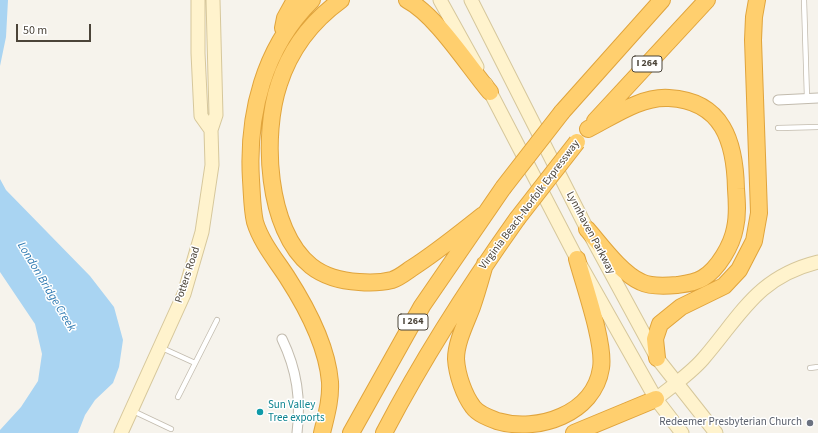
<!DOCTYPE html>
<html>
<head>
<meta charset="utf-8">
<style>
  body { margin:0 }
  #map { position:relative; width:818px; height:433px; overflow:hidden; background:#f6f3ec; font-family:"Source Sans 3",sans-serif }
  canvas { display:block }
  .scale { position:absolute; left:16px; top:24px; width:75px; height:18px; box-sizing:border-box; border:2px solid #4b4439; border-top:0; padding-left:5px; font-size:12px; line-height:14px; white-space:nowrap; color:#4b4439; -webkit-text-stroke:3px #fff; paint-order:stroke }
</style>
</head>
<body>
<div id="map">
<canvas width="818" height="433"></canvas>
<div class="scale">50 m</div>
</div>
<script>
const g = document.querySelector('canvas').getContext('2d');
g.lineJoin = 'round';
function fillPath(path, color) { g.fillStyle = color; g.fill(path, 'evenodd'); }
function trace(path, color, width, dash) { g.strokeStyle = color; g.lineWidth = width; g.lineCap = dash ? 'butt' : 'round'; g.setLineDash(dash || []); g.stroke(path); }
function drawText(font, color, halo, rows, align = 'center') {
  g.font = font + ' "Source Sans 3",sans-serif'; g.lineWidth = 3; g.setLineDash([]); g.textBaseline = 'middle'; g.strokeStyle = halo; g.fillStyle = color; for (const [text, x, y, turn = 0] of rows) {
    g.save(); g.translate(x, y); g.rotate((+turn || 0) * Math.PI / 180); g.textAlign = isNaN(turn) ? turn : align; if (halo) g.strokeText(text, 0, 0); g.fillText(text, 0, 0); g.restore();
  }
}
fillPath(new Path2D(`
  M0 0H8L6 37 0 66Z
  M0 179 6 190 90 276 114 307 123 340 119 367 113 383 95 400 85 415 78 433H0V430L21 407 38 381 42 354 35 324 0 272Z`), '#a9d4f2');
const lane = new Path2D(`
  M804 0 807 98
  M778 128 818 127
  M162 348 195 363
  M810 368 818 367
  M178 397 217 320
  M133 411 171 429`);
const street = new Path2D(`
  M778 100 818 98
  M282 339C297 370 301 399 297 433`);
const secondary = new Path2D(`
  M198 0V53L201 116 211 130
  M440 0 477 67
  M471 0 587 229 657 358 716 433
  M486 84 577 259 656 399 682 433
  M656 399C672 386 690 374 703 359 741 315 757 277 818 262
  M121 433 184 294 202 232 212 165 211 130 216 115 213 0`);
const highway = new Path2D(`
  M312 0C264 47 247 114 251 180 252 194 252 209 255 222 261 242 276 260 287 277 307 308 327 345 330 382 331 400 326 416 322 433
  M341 0C312 21 290 50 279 84 262 134 266 230 311 266 325 277 341 281 359 282 371 283 380 283 392 280 399 278 406 272 412 268 437 252 460 233 483 215
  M407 0C436 15 468 66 490 92
  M283 28 285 18 295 0
  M562 112 662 0
  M595 121 707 0
  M587 229C601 245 621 273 641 282 651 287 666 286 677 285 685 284 695 283 703 278 718 269 732 245 735 228 738 215 737 202 736 189 735 142 723 101 669 98 641 96 612 117 588 129
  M485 264C481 278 477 293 472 307 466 323 456 342 456 359 457 375 464 395 473 407 478 414 489 418 497 421 538 433 594 414 601 368 605 344 584 285 577 259
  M657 358 655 339 660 324 681 307 724 286 739 270 754 241 759 213 753 40 754 17 757 0
  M351 433 422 306 503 188
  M384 433C423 358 468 288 517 219
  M574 433 656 399`);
trace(lane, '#c2bbae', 6);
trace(street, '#c2bbae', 11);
trace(secondary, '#d6c79b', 15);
trace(highway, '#e0a43c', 18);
trace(lane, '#fff', 4.5);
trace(street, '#fff', 9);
trace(secondary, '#fff3cd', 13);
trace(highway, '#ffcf6e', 16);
const highwayBridge = new Path2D(`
  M503 188 562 112
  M517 219 577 142`);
trace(highwayBridge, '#e0a43c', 18, []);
trace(highwayBridge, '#ffcf6e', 16);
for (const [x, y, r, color] of [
  [260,412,4,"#0f9aa8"],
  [810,423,4,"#6b7280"]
]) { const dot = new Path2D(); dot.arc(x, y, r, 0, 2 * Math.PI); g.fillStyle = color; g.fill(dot); trace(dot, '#fff', 1.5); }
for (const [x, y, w] of [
  [647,64,30],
  [413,322,30]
]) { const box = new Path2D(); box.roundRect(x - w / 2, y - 8, w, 16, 3); g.fillStyle = '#fff'; g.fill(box); trace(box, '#4b4439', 1); }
drawText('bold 10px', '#4b4439', null, [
  ["I 264",647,64],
  ["I 264",413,322]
]);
drawText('11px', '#4b4439', '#fff', [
  ["Virginia Beach-Norfolk Expressway",530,205,-53],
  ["Lynnhaven Parkway",590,233,62],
  ["Potters Road",188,275,-72]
]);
drawText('11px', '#0d838f', '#fff', [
  ["Sun Valley",268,406],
  ["Tree exports",268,419]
], 'left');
drawText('11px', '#5b616d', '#fff', [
  ["Redeemer Presbyterian Church",802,423]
], 'right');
drawText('italic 12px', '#2e7ab2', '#fff', [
  ["London Bridge Creek",46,287,59]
]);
</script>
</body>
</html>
